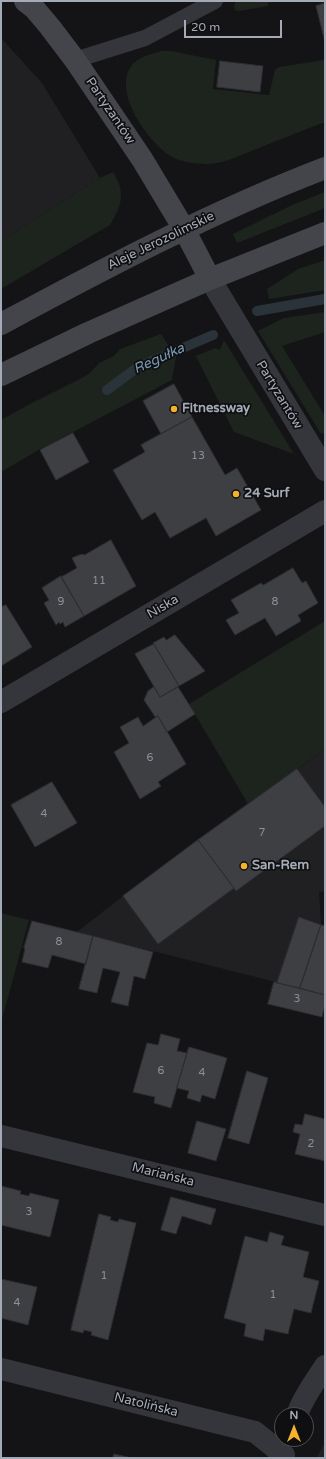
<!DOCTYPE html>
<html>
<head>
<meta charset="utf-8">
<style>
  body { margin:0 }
  #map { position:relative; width:326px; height:1459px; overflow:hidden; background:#141416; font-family:"Varela Round",sans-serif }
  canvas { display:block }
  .frame { position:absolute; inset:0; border:2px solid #a5abb6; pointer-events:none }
  .north { position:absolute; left:274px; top:1407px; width:40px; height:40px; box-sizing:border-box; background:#0f0f11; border:1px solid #4b4d53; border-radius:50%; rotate:0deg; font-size:11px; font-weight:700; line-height:16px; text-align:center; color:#a5abb6 }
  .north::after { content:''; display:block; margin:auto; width:14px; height:18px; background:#f5b12d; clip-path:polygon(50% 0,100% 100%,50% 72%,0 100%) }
  .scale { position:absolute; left:184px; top:20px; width:98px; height:18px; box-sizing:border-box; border:2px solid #a5abb6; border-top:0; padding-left:5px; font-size:12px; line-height:14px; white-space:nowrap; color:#a5abb6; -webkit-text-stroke:3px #0f0f11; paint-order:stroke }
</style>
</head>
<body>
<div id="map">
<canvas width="326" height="1459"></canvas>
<div class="frame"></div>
<div class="north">N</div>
<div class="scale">20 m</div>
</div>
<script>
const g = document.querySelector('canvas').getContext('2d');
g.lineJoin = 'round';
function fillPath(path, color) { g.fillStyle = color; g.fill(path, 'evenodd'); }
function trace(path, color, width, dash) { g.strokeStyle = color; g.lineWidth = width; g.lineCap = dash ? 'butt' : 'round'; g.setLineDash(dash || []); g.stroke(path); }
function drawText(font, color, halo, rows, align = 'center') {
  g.font = font + ' "Varela Round",sans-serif'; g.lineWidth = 3.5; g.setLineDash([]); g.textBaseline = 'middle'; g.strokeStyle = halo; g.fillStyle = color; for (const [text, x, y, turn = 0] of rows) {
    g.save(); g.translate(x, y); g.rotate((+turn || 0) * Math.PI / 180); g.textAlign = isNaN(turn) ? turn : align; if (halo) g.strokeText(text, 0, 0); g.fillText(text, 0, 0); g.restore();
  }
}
fillPath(new Path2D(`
  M1 38 42 83 100 178 1 241Z
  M325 749V891L319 892 321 925 300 988 77 932 123 896Z
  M325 1442V1458H317L318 1455Z`), '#202023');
fillPath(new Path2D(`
  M236 1H276L268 3V6L239 11 235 10 234 6Z
  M162 51H171L216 60 213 89 269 95 275 70 279 67 324 60 325 122C301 131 278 140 254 150 240 155 223 164 208 164 199 164 180 162 172 157 149 143 114 95 130 68 136 57 151 54 162 51Z
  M113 172C126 192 122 206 110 225L1 289V241L100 178Z
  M325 192V208L237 243 233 234 290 206Z
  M325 260V290L269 299 267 289 298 269Z
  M325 312V332L282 346 325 416V432L321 434 258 331 284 318Z
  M161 334 176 357 172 380 75 431 39 449 37 451 1 472V420L28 405 82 378 90 373 99 363 114 356 120 349Z
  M224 340 294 454 234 432 196 356 215 348 220 350Z
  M325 621V749L248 804 189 704Z
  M1 913 29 920 1 1023Z`), '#1c241d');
trace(new Path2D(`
  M257 311 325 299
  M107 390 138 367 213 335`), '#2a333a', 10);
const building = new Path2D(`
  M325 3V42L316 6Z
  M220 61 263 66 260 92 217 87Z
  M174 384 192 417 161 434 143 401Z
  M192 417 225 475 237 468 261 510 216 536 206 518 170 538 155 512 142 520 113 470 145 452 141 445Z
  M73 433 89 462 56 480 40 450Z
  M111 540 136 586 84 616 61 577 77 568 72 558 79 555 84 554V555Z
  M293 568 302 583 306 581 318 603 298 615 301 621 276 636 265 618 235 635 226 620 239 613 231 600 261 583 263 585Z
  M61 576 84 616 65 627 63 622 60 624 59 622 56 625 44 603 49 600 42 588Z
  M6 605 32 647 1 666V607Z
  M175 635 205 671 179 686 153 643 164 637 166 640Z
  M154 644 179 686 160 697 135 654Z
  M154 687 160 697 178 687 195 714 167 732 158 716 156 718 144 700 148 691Z
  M158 716 186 764 158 782 161 786 140 799 114 752 129 743 120 727 138 717 143 726Z
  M297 769 325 807V826L236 891 198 840Z
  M52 782 77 823 35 847 11 805Z
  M198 840 234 888 158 944 123 896Z
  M299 917 321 925 300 988 277 983Z
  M32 921 93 936 86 964 52 955 48 968 22 962 25 949 24 948Z
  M321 925 325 926V995L300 988Z
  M93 936 153 952 145 979 134 976 128 1006 111 1002 120 972 103 968 97 993 79 989Z
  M274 982 325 995V1004L322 1017 268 1004Z
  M161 1034 180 1039 177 1051 187 1053 171 1108 154 1103 155 1097 133 1092 147 1043 158 1045Z
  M189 1047 227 1058 215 1099 202 1095 200 1102 187 1098 189 1091 177 1088Z
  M247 1071 268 1078 249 1144 228 1138Z
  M305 1114 325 1119V1161L295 1154 300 1134 293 1132 295 1124 302 1125Z
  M197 1121 226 1129 216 1161 188 1153Z
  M1 1186 21 1191 20 1194 29 1196 30 1193 59 1200 50 1237 1 1225Z
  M171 1197 216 1209 211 1225 182 1216 176 1234 161 1230Z
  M99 1214 111 1217 110 1220 118 1222 119 1219 136 1223 108 1340 91 1335 92 1332 84 1330 83 1333 71 1330Z
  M270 1232 284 1236 281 1245 309 1252 303 1277 319 1281 311 1313 294 1309 288 1334 265 1329 263 1341 244 1336 246 1324 224 1318 245 1236 267 1242Z
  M1 1279 37 1287 28 1325 1 1318Z
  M114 1454 132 1458H113Z`);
fillPath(building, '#3e3f43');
trace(building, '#2e2e32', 1);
trace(new Path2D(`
  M75 60 145 38 215 1`), '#35363b', 16);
trace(new Path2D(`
  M210 279 325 470
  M1 702 325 511
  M1 1136 325 1215
  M1 1369 255 1432 284 1455
  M297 1415C303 1397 315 1382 325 1366`), '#35363b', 22);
trace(new Path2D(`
  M25 1 34 8 50 27 75 60 142 159 184 229 210 279
  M1 324C107 267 213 211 325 168
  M1 375 88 333 210 279 325 233`), '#43454b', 22);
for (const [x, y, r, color] of [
  [174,409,4,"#f5b12d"],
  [236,494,4,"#f5b12d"],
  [244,866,4,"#f5b12d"]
]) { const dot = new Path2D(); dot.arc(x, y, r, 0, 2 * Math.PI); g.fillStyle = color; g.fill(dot); trace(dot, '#0f0f11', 1.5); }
drawText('11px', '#8b9099', null, [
  ["13",198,456],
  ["11",99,581],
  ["9",61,602],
  ["8",275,602],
  ["6",150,758],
  ["4",44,814],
  ["7",262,833],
  ["8",59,942],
  ["3",297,999],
  ["6",161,1071],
  ["4",202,1073],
  ["2",311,1144],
  ["3",29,1212],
  ["1",104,1276],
  ["1",273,1295],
  ["4",17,1303]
]);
drawText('13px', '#a5abb6', '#0f0f11', [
  ["Partyzantów",110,111,56],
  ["Aleje Jerozolimskie",161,241,-26],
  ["Partyzantów",279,395,59],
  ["Niska",163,607,-30],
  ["Mariańska",163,1175,14],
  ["Natolińska",146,1405,14]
]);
drawText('bold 13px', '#a5abb6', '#0f0f11', [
  ["Fitnessway",182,409],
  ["24 Surf",244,494],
  ["San-Rem",252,866]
], 'left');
drawText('italic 14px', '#7b99b2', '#0f0f11', [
  ["Regułka",159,359,-25]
]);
</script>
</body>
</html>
